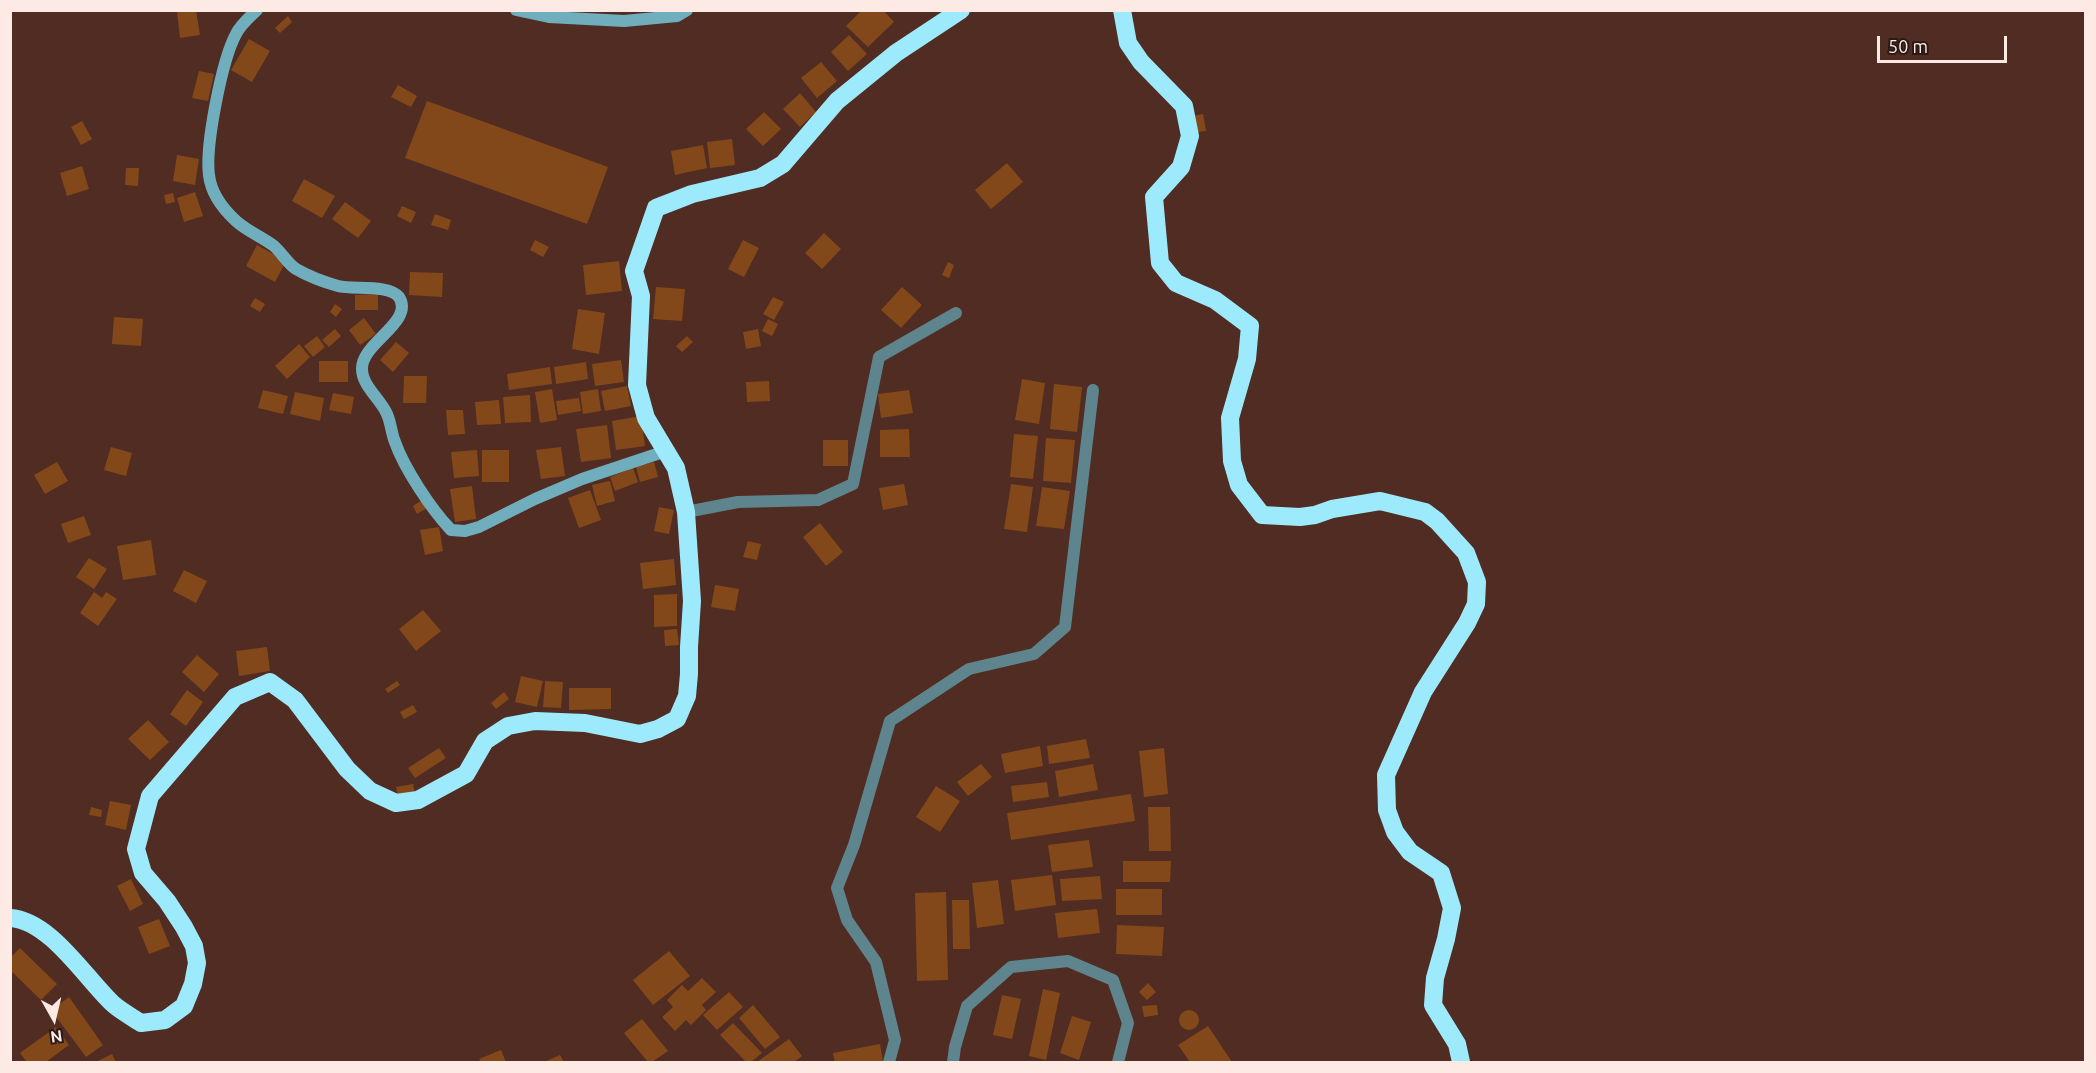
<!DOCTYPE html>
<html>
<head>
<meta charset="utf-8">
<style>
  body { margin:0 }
  #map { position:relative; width:2096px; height:1073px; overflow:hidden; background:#502c22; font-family:Ubuntu,sans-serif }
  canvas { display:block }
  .frame { position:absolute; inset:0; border:12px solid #feeae5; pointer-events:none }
  .north { position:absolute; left:24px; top:989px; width:60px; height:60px; -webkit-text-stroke:4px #2a1a15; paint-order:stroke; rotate:172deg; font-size:16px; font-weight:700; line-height:24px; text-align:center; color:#feeae5 }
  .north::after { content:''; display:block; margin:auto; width:21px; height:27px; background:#feeae5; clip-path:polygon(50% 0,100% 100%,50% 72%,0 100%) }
  .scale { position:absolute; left:1877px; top:36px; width:130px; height:27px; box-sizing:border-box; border:3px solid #feeae5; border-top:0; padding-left:8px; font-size:18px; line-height:21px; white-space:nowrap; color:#feeae5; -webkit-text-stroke:4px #2a1a15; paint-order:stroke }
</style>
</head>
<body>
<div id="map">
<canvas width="2096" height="1073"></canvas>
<div class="frame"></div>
<div class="north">N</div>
<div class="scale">50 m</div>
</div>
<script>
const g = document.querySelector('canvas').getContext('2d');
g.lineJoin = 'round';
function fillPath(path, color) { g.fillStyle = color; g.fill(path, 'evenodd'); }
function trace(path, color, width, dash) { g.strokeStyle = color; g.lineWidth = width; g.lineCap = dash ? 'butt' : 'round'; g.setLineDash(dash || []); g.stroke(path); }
fillPath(new Path2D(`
  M196 10 200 35 180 38 177 12Z
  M862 10H883L894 22 868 47 846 26Z
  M288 16 292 22 280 33 275 28Z
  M849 35 867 54 848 71 831 52Z
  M249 39 270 51 252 82 231 70Z
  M821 62 837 81 817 98 801 78Z
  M199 71 214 74 208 101 192 98Z
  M398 85 417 96 411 107 391 97Z
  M800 93 816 112 800 127 783 109Z
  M427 101 608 167 587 224 405 158Z
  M764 112 781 129 763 146 746 129Z
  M1203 114 1206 131 1197 132 1193 116Z
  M82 121 92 139 81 145 71 127Z
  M732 139 735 165 710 168 707 142Z
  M703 145 707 168 675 175 671 151Z
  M177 155 199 159 195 185 173 181Z
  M1007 163 1023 182 991 209 975 190Z
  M82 166 89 189 67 196 60 173Z
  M126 168H139L138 186 125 185Z
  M304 179 335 196 322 218 292 201Z
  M195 192 203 216 184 222 177 198Z
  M173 193 175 202 166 204 164 195Z
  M345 202 371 221 358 238 332 219Z
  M402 206 416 212 411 223 397 216Z
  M435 214 451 220 448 230 431 225Z
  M824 233 841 249 822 269 805 253Z
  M535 240 549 247 543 257 530 250Z
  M743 240 759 248 744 277 728 269Z
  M257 245 286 261 275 282 246 266Z
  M619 261 622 291 586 295 583 265Z
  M948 262 954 265 949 278 942 275Z
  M410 272 443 273 442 297 409 295Z
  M656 287 685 289 682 321 653 319Z
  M902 287 922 305 901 328 881 310Z
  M378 294V310H355V295Z
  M773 297 784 302 774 320 763 314Z
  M255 298 265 304 260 312 250 306Z
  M335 304 342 309 336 317 330 312Z
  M578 309 605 313 599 354 572 349Z
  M114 317 143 319 141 346 112 344Z
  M364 318 376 334 360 345 349 330Z
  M768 319 778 324 772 336 762 331Z
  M335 329 341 336 329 347 322 340Z
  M758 329 761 346 746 349 743 332Z
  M317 336 325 347 313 357 304 346Z
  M687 336 693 342 682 352 676 346Z
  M396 342 409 353 393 372 380 360Z
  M299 344 310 357 287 379 275 366Z
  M621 360 624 382 595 386 592 364Z
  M319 361H348V382H319Z
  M586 362 588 379 556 384 554 367Z
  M550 367 552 384 509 390 507 374Z
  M404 376H427L426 403H403Z
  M1022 379 1045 383 1039 424 1015 420Z
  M769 381 770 401 747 402 746 382Z
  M1054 384 1082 387 1077 432 1050 429Z
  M627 386 631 406 605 411 601 391Z
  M552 389 557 420 540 423 535 392Z
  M598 389 601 411 583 414 580 392Z
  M263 390 288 396 283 414 258 408Z
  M909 390 913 413 881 418 878 394Z
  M295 392 324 398 320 421 290 414Z
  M333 393 354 397 351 414 329 410Z
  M530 395 531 422 505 423 503 397Z
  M579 398 581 411 558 415 556 401Z
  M499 400 501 424 477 425 475 402Z
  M446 410H463L465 434 448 435Z
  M641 416 645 446 616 450 612 421Z
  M607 425 611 458 581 462 576 429Z
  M909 429 910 457H880V430Z
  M1014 434 1038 436 1033 479 1010 477Z
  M1046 438 1075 440 1071 483 1043 481Z
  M823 440H848V466H823Z
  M111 447 132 453 126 476 104 470Z
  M561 447 565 476 541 479 536 450Z
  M477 450 479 476 454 478 451 452Z
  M482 450H509V482H482Z
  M57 462 68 481 45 494 34 475Z
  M654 462 658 477 640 482 636 467Z
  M633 468 638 482 615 491 610 477Z
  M610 481 615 501 597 506 592 485Z
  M904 484 908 505 883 510 879 488Z
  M1011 484 1033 487 1027 532 1004 529Z
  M472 486 476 519 455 522 450 489Z
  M1042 487 1070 491 1064 529 1036 526Z
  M590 490 601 520 579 528 568 498Z
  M422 500 427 508 417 514 413 506Z
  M659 507 674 510 669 534 654 531Z
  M84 516 91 535 68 543 61 524Z
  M820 523 843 552 826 566 803 537Z
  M439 527 443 551 425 555 420 530Z
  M151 540 156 575 123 580 117 546Z
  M748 541 761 544 757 560 743 557Z
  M89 558 107 569 94 589 76 577Z
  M674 559 676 585 643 589 640 563Z
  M184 570 207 581 196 603 173 591Z
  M715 585 739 589 735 611 711 607Z
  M94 592 102 598 106 592 117 599 98 626 80 613Z
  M677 594V626L654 627V595Z
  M423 610 441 631 416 651 399 629Z
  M677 629 679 645 665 646 664 630Z
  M267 647 270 671 239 676 236 651Z
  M197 655 219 674 204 692 182 672Z
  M521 676 543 681 537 707 515 702Z
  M397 681 400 685 388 693 385 689Z
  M545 681 563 682 561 708 543 707Z
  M569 688H611V709L569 710Z
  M187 690 203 702 186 726 170 714Z
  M504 692 509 699 496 709 491 703Z
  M413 705 417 712 404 719 400 712Z
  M148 720 169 742 150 760 128 739Z
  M1086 739 1090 758 1049 764 1047 746Z
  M1040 746 1043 766 1005 773 1001 754Z
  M439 748 446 758 415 778 408 768Z
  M1164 748 1168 794 1144 797 1139 751Z
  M981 764 992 777 968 796 957 782Z
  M1093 764 1098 790 1059 797 1055 771Z
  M1047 782 1049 797 1013 802 1011 786Z
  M413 784 415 794 398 796 396 787Z
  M936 786 960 801 940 832 916 817Z
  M1131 794 1135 821 1011 840 1007 813Z
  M110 801 131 805 126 830 105 825Z
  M91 807 102 810 101 817 89 815Z
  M1148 807H1170L1171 851H1149Z
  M1089 840 1093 867 1052 872 1048 845Z
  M1123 861H1171L1170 882H1123Z
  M1052 875 1056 905 1015 911 1011 880Z
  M1100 876 1102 899 1062 901 1060 879Z
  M131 879 143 904 130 911 117 886Z
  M998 880 1004 924 977 928 972 883Z
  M1116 889H1162V915H1116Z
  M946 892 948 980 917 981 915 893Z
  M952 900H969L970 949H953Z
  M1097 909 1100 933 1058 938 1055 913Z
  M159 919 170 946 149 954 138 927Z
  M1117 925 1164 927 1162 956 1116 954Z
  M20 948 57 984 41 1000 10 970V958Z
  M669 951 690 976 653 1005 633 980Z
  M702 978 716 992 702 1005 706 1010 691 1025 686 1020 675 1031 662 1017 673 1007 667 1000 682 985 688 991Z
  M1148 983 1156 992 1147 1000 1139 992Z
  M1043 989 1060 993 1046 1060 1029 1056Z
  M729 992 743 1007 717 1030 703 1015Z
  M1002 995 1021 999 1012 1039 993 1035Z
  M69 997 103 1045 86 1057 51 1010Z
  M753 1005 780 1037 765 1049 739 1018Z
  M1157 1005 1158 1015 1144 1017 1142 1006Z
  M1179 1020a10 10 0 1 1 20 0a10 10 0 1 1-20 0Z
  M1072 1016 1091 1022 1079 1060 1060 1053Z
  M642 1019 668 1051 652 1062H648L624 1033Z
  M733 1023 762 1053 751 1062H746L720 1035Z
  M1208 1026 1232 1062H1190L1178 1045Z
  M56 1027 69 1045 46 1062H27L20 1053Z
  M789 1039 802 1056 794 1062H757Z
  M880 1044 883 1062H835L833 1053Z
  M501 1050 506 1062H481L479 1059Z
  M112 1054 116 1062H96Z
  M560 1055 564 1062H544Z`), '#83481a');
trace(new Path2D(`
  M686 512 738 502 818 500 853 484 879 357 956 313
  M889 1062 895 1040 876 962 847 920 837 888 854 845 890 721 969 669 1034 654 1065 627 1093 390
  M953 1062 955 1047 967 1006 1011 967 1068 961 1113 980 1128 1023 1118 1062`), '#5e848d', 12);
trace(new Path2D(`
  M257 10C249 18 241 24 236 34 222 60 205 146 209 175 211 193 223 209 236 221 247 231 262 237 274 246 282 253 287 263 296 269 308 276 324 282 338 286 353 290 389 284 399 297 415 322 361 343 362 369 362 385 379 398 386 412 391 421 391 433 395 442 404 468 431 509 451 530L465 531 479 527 535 499 582 479 666 451
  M516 10 549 17 624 21 677 16 687 10`), '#70aebe', 12);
trace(new Path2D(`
  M1122 10 1128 43 1141 62 1184 106 1190 136 1181 167 1154 197 1160 263 1176 283 1215 300 1250 326 1247 359 1230 418 1232 461 1239 485 1262 515 1300 517 1315 515 1332 509 1380 501 1425 512 1437 521 1466 553 1477 582 1476 604 1467 623 1423 692 1386 775 1387 810 1395 832 1410 852 1441 873 1452 908 1446 939 1435 978 1433 1005 1457 1044 1461 1062
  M10 918C50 920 86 979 113 1004 121 1011 132 1017 141 1023L165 1020 184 1006 193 984 197 963 194 946 184 927 167 901 143 873 136 849 150 796 235 697 270 682 295 700 347 769 370 791 396 803 418 800 466 774 485 741 508 726 535 721 585 723 640 734 658 729 677 719 687 696 689 674V647L692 601 686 512 676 468 646 418 637 385 641 296 634 271 656 208 692 194 760 178 783 164 837 101 896 53 961 10`), '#9eeafd', 18);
</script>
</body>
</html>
